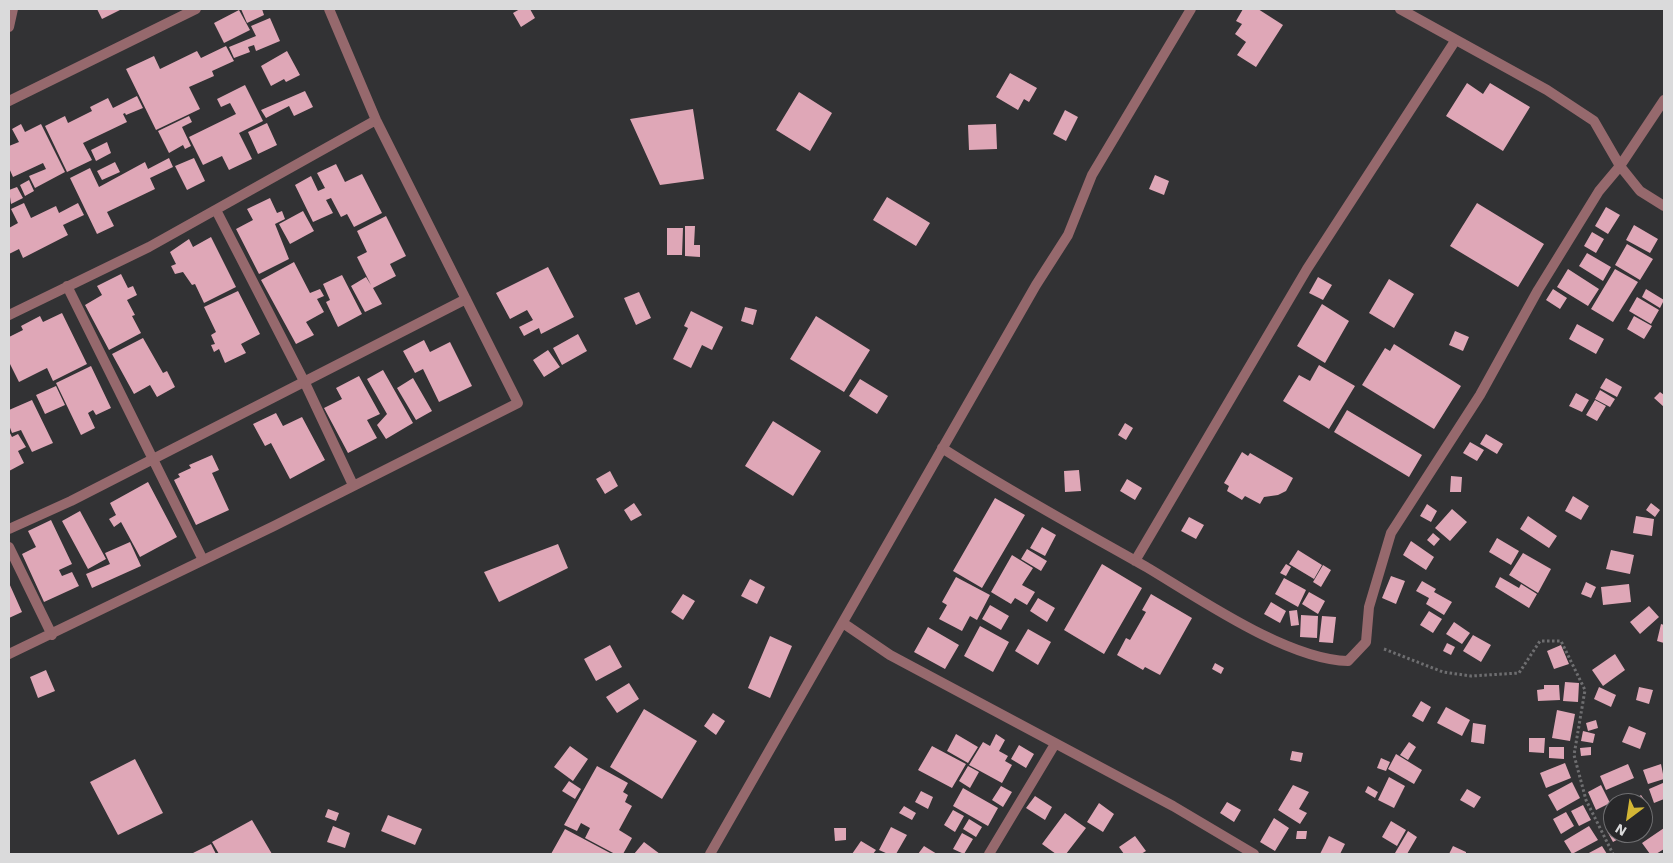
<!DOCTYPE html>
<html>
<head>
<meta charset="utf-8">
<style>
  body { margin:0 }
  #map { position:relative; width:1673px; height:863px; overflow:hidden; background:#323234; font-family:"Work Sans",sans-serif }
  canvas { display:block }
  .frame { position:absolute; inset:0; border:10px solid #dadadb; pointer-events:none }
  .north { position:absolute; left:1603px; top:793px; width:50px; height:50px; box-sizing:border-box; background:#28282a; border:1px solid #6f6f71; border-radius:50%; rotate:211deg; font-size:14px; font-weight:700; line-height:20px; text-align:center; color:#dadadb }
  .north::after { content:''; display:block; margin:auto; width:18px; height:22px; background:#d3b635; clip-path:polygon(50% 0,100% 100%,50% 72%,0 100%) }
</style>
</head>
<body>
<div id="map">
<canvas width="1673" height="863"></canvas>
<div class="frame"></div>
<div class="north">N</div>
</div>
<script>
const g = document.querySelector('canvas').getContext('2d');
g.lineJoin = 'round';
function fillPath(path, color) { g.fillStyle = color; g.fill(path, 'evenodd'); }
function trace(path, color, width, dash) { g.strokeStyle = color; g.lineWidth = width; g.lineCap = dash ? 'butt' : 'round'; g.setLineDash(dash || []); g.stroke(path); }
fillPath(new Path2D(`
  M97 9H122L102 19Z
  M241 9H262L264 15 247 23Z
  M520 9H530L535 18 521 27 513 13Z
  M1243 9H1258L1283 25 1256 67 1237 55 1246 42 1235 34 1242 24 1236 21Z
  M239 10 250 30 224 43 214 23Z
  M270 18 280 41 256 51 254 45 248 47 250 52 234 58 229 47 256 36 251 26Z
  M226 46 234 61 212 71 214 76 189 87 200 109 156 130 126 69 154 56 160 69 197 51 201 58Z
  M287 51 300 75 286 82 284 79 271 86 261 66Z
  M1010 73 1037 88 1029 102 1024 99 1018 110 996 97Z
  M1467 83 1483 94 1490 83 1530 107 1503 151 1446 116Z
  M245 85 263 121 239 133 252 159 229 170 222 156 203 165 189 137 236 114 230 103 221 107 217 99Z
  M305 91 313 107 294 116 289 106 266 118 261 110Z
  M799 92 832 113 810 151 776 130Z
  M137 96 143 108 126 115 125 113 123 114 127 122 83 143 92 160 67 172 45 126 65 116 68 123 92 111 90 107 108 98 113 108Z
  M693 109 704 179 660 185 630 119Z
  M1065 110 1078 117 1066 141 1053 134Z
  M189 116 192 122 182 127 191 146 185 149 183 145 169 153 158 131Z
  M267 123 277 145 258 154 248 132Z
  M21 124 25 132 41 124 65 172 35 188 29 176 46 169 43 163 13 177 9 168V146L19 142 12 129Z
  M996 124 997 149 969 150 968 125Z
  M107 142 111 153 96 161 91 150Z
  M169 158 173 167 150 178 155 189 107 212 114 226 97 234 70 178 90 168 99 187 145 162 148 169Z
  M194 158 205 181 187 190 175 166Z
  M115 162 120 172 102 180 97 171Z
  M336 164 345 182 362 174 382 213 354 227 347 214 341 217 331 198 326 200 333 213 313 222 295 185 311 176 318 191 325 188 317 173Z
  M1155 175 1169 181 1164 195 1149 189Z
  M29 180 34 191 25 196 20 185Z
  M17 187 23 198 11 204 9 190Z
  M887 197 930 223 916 246 873 220Z
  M270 198 277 213 282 211 285 219 275 224 289 259 259 274 236 229 253 220 247 209Z
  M24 203 31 218 56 206 59 213 78 203 84 215 63 225 68 235 23 258 19 249 9 254V228L18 223 11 209Z
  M1477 203 1544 244 1518 287 1450 246Z
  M1606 207 1620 215 1608 234 1595 226Z
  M303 211 314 231 290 244 279 224Z
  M386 216 406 256 390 264 396 276 373 288 382 304 365 312 351 286 366 277 371 285 357 257 367 252 357 231Z
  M1634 225 1658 239 1650 253 1626 240Z
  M685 226H695L694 245H700V257L685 256Z
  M667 228H683L682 255H667Z
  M1592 232 1604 239 1596 253 1584 246Z
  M211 237 236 287 204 303 195 284 192 285 183 272 175 274 171 266 176 264 170 252 189 239 193 247Z
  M1627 244 1653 259 1640 280 1615 265Z
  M1587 253 1611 267 1603 281 1579 266Z
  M294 262 310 293 320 289 324 296 317 299 324 312 306 322 314 335 296 344 261 280Z
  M548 267 574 317 541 334 539 328 524 336 519 327 533 320 527 310 510 319 496 293Z
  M1568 269 1599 289 1588 306 1557 287Z
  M1615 269 1638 282 1613 322 1591 309Z
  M121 274 128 288 133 286 137 295 127 300 135 315 132 316 141 333 109 350 85 305 102 295 97 286Z
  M342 275 362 314 338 327 326 302 330 300 323 284Z
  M1318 277 1332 285 1323 300 1309 293Z
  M1389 279 1414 294 1394 328 1369 313Z
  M1553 289 1567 298 1560 309 1546 300Z
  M1646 289 1664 300 1660 308 1642 297Z
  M238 291 260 334 241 344 246 353 225 363 219 349 214 352 211 345 215 344 211 335 216 332 204 307Z
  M639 292 651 318 636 325 624 298Z
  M1637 297 1659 310 1651 324 1629 311Z
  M1322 304 1349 321 1325 363 1297 346Z
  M745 307 757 310 753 325 741 321Z
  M691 311 723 327 712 350 702 345 691 368 673 359 688 328 684 326Z
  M62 313 87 364 53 381 47 368 19 382 9 362V337L23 330 21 326 40 316 43 322Z
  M816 316 870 350 844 392 790 359Z
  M1634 316 1652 326 1644 339 1627 329Z
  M1577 324 1604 339 1596 354 1569 339Z
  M1455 331 1469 337 1463 351 1449 345Z
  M578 334 587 351 562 365 553 348Z
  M143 338 163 373 167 371 175 387 157 397 150 385 134 394 112 354Z
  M424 340 430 352 450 342 472 386 439 402 423 369 415 373 403 351Z
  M1394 344 1461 386 1434 429 1362 385 1385 348 1390 351Z
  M548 350 560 367 544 377 533 360Z
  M1319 365 1355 386 1329 429 1283 401 1299 375 1310 381Z
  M91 366 111 408 96 415 93 410 88 413 95 428 81 435 56 383Z
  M383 370 413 423 386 439 377 425 387 414 367 379Z
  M359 376 380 414 367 420 377 438 348 453 324 408 342 399 336 388Z
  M413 378 432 411 416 420 397 388Z
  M1606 378 1622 387 1617 397 1600 388Z
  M860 379 888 396 877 414 849 396Z
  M56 386 65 405 45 414 36 395Z
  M1600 390 1615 399 1610 407 1595 399Z
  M1660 392 1664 395V407L1654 398Z
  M1576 393 1589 400 1582 412 1569 406Z
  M32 400 53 443 32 452 21 430 12 433 9 425V410Z
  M1595 400 1606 406 1597 421 1586 415Z
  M1347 410 1422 455 1409 477 1334 432Z
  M276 413 283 426 302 417 325 460 290 479 271 443 265 446 253 424Z
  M773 421 821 451 793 496 745 466Z
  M1125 423 1133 428 1126 440 1118 435Z
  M9 431 12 437 18 434 26 447 18 451 24 463 9 471Z
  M1486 434 1503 444 1497 454 1480 444Z
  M1470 442 1484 450 1477 461 1463 453Z
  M1242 452 1248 456 1250 453 1293 478 1286 491 1278 495 1264 497 1260 504 1245 496 1242 500 1227 491 1229 486 1224 483Z
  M212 455 219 470 212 473 229 510 196 525 174 480 180 477 178 474 191 468 189 465Z
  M1079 470 1081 491 1065 492 1064 471Z
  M610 471 618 486 605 494 596 479Z
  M1451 476 1462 477 1461 492H1450Z
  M1127 479 1142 488 1135 500 1120 491Z
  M148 482 177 537 140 557 121 522 114 527 109 519 116 515 110 503Z
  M1573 496 1589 506 1581 520 1565 511Z
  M995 498 1025 515 982 588 953 571Z
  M634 503 642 515 631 521 624 510Z
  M1651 503 1660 510 1655 517 1646 510Z
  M1427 504 1437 511 1431 522 1420 516Z
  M1452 509 1467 522 1450 541 1435 528Z
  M80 511 106 559 88 569 62 521Z
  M1528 516 1557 536 1549 548 1520 529Z
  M1636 516 1654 519 1652 536 1633 533Z
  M1189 517 1204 525 1196 539 1181 531Z
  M51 520 72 564 59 570 62 576 72 572 79 586 44 602 22 554 36 547 28 531Z
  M1042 527 1056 535 1045 556 1030 548Z
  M1433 533 1440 539 1434 546 1427 540Z
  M1497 538 1519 551 1511 565 1489 552Z
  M1411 541 1434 557 1426 570 1403 555Z
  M130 542 141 566 92 588 86 574 110 564 105 553Z
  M558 544 568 568 499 602 484 572Z
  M1027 549 1047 561 1041 571 1021 559Z
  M1298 550 1322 565 1314 579 1289 564Z
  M1611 550 1634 555 1630 574 1606 569Z
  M1523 553 1551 569 1538 593 1509 575Z
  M1012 555 1033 568 1022 585 1035 592 1027 605 1015 598 1011 604 991 592Z
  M1102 564 1142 588 1104 654 1064 630Z
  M1286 564 1291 567 1286 576 1280 573Z
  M1323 565 1331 570 1321 587 1313 582Z
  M1391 576 1405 581 1396 604 1382 598Z
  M956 577 990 595 977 620 970 616 962 631 939 619 947 605 942 602Z
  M1500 577 1519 588 1521 584 1537 594 1529 608 1495 587Z
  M1284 578 1306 590 1298 607 1275 594Z
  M750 579 765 587 757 604 741 596Z
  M1422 581 1436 589 1434 592 1452 602 1444 615 1426 604 1429 598 1416 591Z
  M1586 582 1596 587 1591 598 1581 594Z
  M9 583 22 612 9 618Z
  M1629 584 1631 602 1603 605 1601 587Z
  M1309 592 1325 601 1318 614 1302 604Z
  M683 594 695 601 683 620 671 612Z
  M1151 594 1192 618 1160 675 1145 667 1143 670 1117 655 1126 638 1130 640 1146 612 1142 610Z
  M1038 598 1055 608 1047 622 1030 611Z
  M1271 602 1286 611 1280 623 1264 614Z
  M990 605 1009 616 1001 630 982 619Z
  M1649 606 1659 617 1640 634 1630 622Z
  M1297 610 1299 625 1291 626 1289 611Z
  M1429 611 1442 619 1433 633 1420 625Z
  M1301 615 1318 616 1317 638 1300 637Z
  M1322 616 1336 617 1333 643 1319 642Z
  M1454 622 1470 633 1462 644 1446 634Z
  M1661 624 1664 625V643L1657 641Z
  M980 626 1009 642 993 672 964 656Z
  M928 627 959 645 945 669 914 652Z
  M1028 629 1051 642 1038 665 1015 651Z
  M1473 635 1491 645 1481 662 1463 651Z
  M770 636 792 646 770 698 748 688Z
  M1447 643 1455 647 1451 655 1443 651Z
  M610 645 622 667 596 681 584 659Z
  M1561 645 1569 664 1554 669 1547 651Z
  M1615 654 1625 670 1603 686 1592 670Z
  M1215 663 1224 668 1221 674 1212 669Z
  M46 670 55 691 38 698 30 677Z
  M1565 682 1579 683 1578 702 1563 701Z
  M629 683 639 699 617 713 606 697Z
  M1544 685H1559L1560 700 1538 701 1537 690 1544 689Z
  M1599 687 1616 695 1611 707 1594 699Z
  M1639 687 1653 690 1649 704 1636 700Z
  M1421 701 1431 707 1423 722 1412 716Z
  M1446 707 1470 720 1462 736 1437 723Z
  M644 709 697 741 662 799 610 767Z
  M1557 710 1575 714 1570 741 1552 738Z
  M713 713 725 721 716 735 704 726Z
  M1596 720 1598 728 1588 731 1586 723Z
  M1473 723 1486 725 1484 744 1471 742Z
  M1629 726 1646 733 1640 749 1622 742Z
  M1583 731 1595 734 1593 743 1581 741Z
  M956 734 978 747 968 763 947 751Z
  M996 734 1005 740 999 751 1008 756 1005 761 1012 765 1002 783 969 765 983 742 990 746Z
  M1529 738H1545L1544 753 1529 752Z
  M1409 742 1416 747 1408 760 1400 755Z
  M1019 745 1034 754 1026 768 1011 759Z
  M570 746 588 759 573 781 554 767Z
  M932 746 966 764 952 788 918 770Z
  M1549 747H1564V759L1549 758Z
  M1591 747V755L1581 756 1580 748Z
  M1292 751 1303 753 1301 762 1290 760Z
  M1396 754 1422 770 1414 784 1388 769Z
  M1381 758 1390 762 1386 771 1377 768Z
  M135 759 163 813 118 835 90 782Z
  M1565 763 1571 778 1546 788 1540 773Z
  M1628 764 1634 778 1606 790 1600 776Z
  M1661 764 1664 779 1648 784 1643 770Z
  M597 766 628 783 623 792 628 795 625 802 632 806 619 830 632 838 623 854H615L585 838 590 828 581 823 577 831 564 825Z
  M968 766 979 772 970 788 959 781Z
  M1389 777 1405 786 1394 808 1378 800Z
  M569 781 581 789 575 799 562 791Z
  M1572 782 1580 798 1557 811 1548 795Z
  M1663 783 1664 799 1654 803 1649 789Z
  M1293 785 1309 792 1299 809 1307 813 1300 824 1278 810Z
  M1601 785 1610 803 1596 810 1588 792Z
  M1001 786 1012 792 1003 807 992 800Z
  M1368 786 1378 792 1375 798 1365 792Z
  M963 788 998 808 988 826 953 806Z
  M1467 789 1481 797 1474 808 1460 800Z
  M921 791 933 797 928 809 915 802Z
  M1641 795 1651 809 1643 815V803H1630Z
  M1035 796 1052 807 1045 820 1026 808Z
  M1227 802 1241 810 1234 822 1220 813Z
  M1099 803 1114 814 1103 832 1087 822Z
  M1583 805 1591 820 1579 826 1571 811Z
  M904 806 916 813 912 820 899 813Z
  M328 809 339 813 336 821 325 817Z
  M953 810 964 816 955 832 944 825Z
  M1566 812 1574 826 1561 834 1553 819Z
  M1065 813 1086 828 1066 854H1056L1042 844Z
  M388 815 422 829 415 845 381 831Z
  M1274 818 1289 828 1275 851 1260 842Z
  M969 819 982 827 976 837 963 829Z
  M252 820 272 854H219L212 842Z
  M1391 821 1406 830 1397 846 1382 837Z
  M333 826 350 833 345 848 327 842Z
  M1589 826 1598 840 1572 854 1564 841Z
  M891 827 907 835 896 854H888L879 850Z
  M834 828H846V840L835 841Z
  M1613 828V833L1626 835 1613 842 1607 831Z
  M1664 828V849L1656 854H1650L1642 843Z
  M565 829 612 854H551Z
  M1297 831H1307L1306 839H1296Z
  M1408 831 1417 837 1407 854H1397L1395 853Z
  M962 833 973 839 964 854 953 849Z
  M1135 836 1146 851 1141 854H1124L1119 847Z
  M1329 836 1345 844 1340 854H1320Z
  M861 841 876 850 873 854H852Z
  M644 842 660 854H634Z
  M211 844 216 854H191Z
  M924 846 937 854H918Z
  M1453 846 1466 852V854H1449Z
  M1602 846 1607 854H1587Z`), '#dfa7b7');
trace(new Path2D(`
  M1384 649 1443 672 1471 676 1519 673 1540 641H1561L1585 690 1574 755 1586 800 1613 854`), '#6e6e70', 3, [2.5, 2.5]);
trace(new Path2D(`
  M1400 9 1547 90 1594 121 1620 166 1640 191 1664 206
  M9 27 13 9
  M9 101 196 9
  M216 210 305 383 353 485
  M67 286 203 560
  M9 315 149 247 376 120
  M942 448C1009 491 1079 529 1148 568 1200 599 1288 660 1348 661L1366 642 1369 607 1391 533 1480 395 1538 290 1599 191 1620 166 1664 100
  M9 529 71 501 466 299
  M9 547 52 635
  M1135 561 1307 269 1455 41
  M843 623 890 655 1173 806 1254 854
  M9 654 274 526 518 403 376 120 329 9
  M710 854 1036 285 1068 235 1092 175 1191 9
  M989 854 1055 744`), '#96696d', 10);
</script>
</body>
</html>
